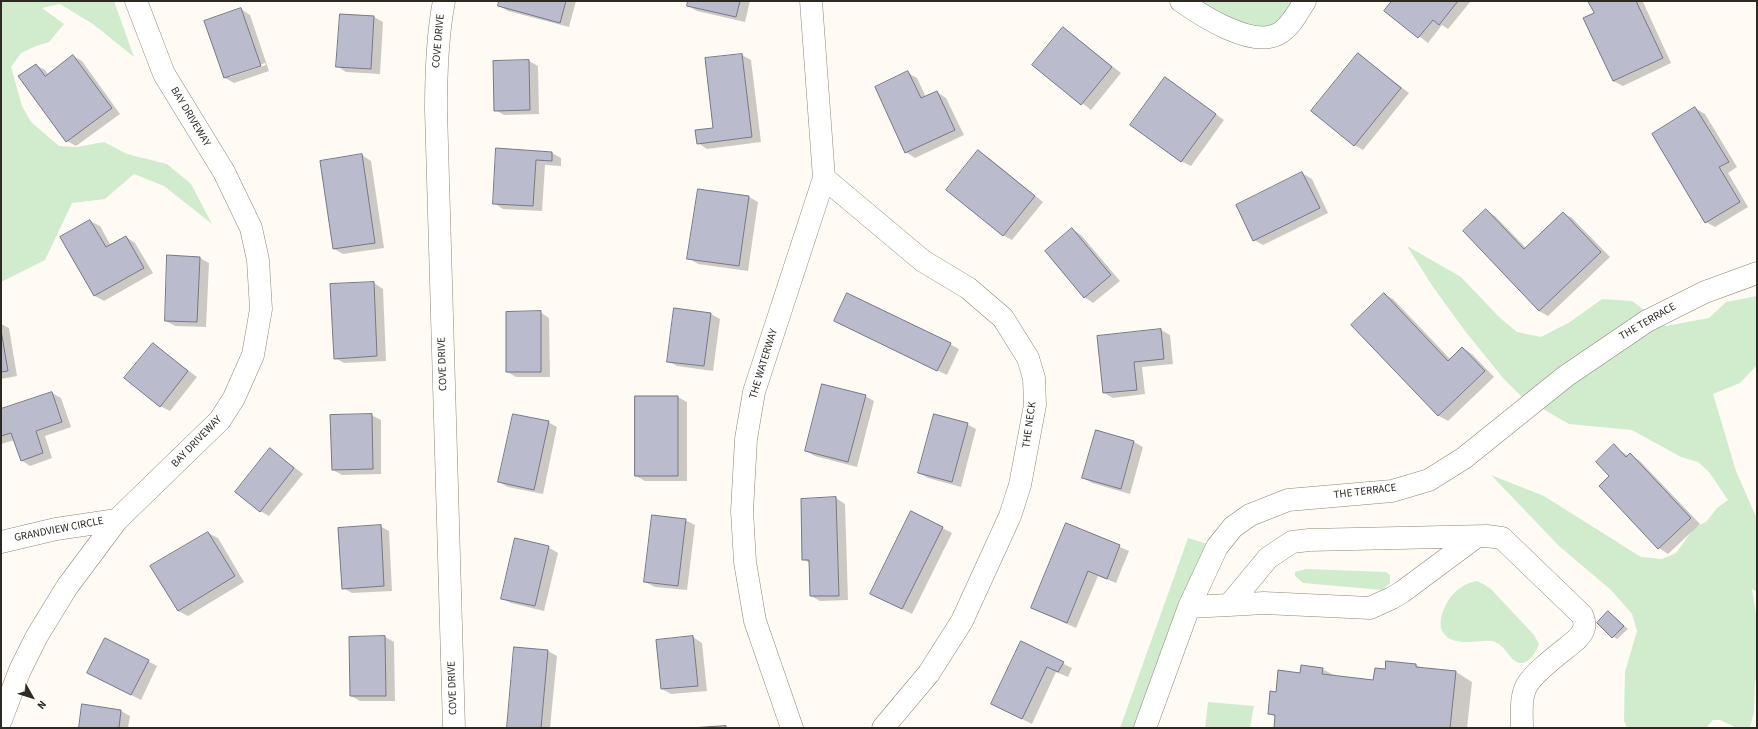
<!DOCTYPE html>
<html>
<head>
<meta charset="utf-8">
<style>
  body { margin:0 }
  #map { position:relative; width:1758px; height:729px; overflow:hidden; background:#fffbf4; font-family:"Source Sans 3",sans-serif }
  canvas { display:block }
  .frame { position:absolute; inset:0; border:2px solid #2d2a23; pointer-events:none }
  .north { position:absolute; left:12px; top:677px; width:40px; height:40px; -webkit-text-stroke:3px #fff; paint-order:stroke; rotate:129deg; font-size:11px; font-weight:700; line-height:16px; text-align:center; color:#2d2a23 }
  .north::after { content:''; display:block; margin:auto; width:14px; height:18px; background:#2d2a23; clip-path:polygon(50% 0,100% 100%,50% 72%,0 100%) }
</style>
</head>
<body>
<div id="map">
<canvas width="1758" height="729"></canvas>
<div class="frame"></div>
<div class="north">N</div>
</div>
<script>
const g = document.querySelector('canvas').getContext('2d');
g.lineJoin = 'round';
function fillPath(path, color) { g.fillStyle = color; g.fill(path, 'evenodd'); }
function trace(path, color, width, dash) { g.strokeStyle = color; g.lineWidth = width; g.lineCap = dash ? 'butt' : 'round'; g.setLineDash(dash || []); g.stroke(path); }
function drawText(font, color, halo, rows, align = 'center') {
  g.font = font + ' "Source Sans 3",sans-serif'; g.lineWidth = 3.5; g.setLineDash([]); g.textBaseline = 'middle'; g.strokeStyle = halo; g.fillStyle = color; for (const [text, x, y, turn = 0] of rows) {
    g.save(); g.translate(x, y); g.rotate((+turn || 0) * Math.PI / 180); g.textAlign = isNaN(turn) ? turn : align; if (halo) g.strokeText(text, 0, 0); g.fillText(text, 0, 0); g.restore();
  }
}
fillPath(new Path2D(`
  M1 1H114L134 57 93 24 60 4 42 8 64 24 49 42 36 46 21 53 11 67 22 106 31 122 59 146 77 147 104 142 127 154 167 164 191 184 212 224 164 186 134 174 105 199 72 203 45 260 1 282Z
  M1181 1H1305L1269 37Z
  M1407 246 1461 277 1499 317 1517 332 1541 337 1570 322 1602 299 1632 301 1666 326 1709 318 1726 302 1757 296V365L1740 383 1713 394 1736 471 1757 519V592L1752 589 1757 619V675L1755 682 1754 712 1750 728H1737L1720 720H1713L1706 728H1627L1624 721 1625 672 1637 631 1632 614 1611 590 1559 546 1491 475 1544 496 1641 557 1662 559 1676 553 1692 531 1699 525 1706 522 1717 508 1728 500 1709 472 1698 462 1681 457 1632 430 1569 424 1521 396 1503 378 1465 331 1433 287Z
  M1188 538 1217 547 1145 728H1120Z
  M1306 569 1386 572 1390 575V583L1382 590 1303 583 1295 576V572Z
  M1477 581 1485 585 1491 589 1534 635 1539 644C1536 652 1527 669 1515 661 1508 656 1505 646 1495 642 1487 639 1474 643 1464 642 1437 641 1436 621 1448 601 1454 591 1465 583 1477 581Z
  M1208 702 1254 706 1250 728H1205Z`), '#d1ebcd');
fillPath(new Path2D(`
  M501 1H576L569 27 508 11 499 6Z
  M689 1H750L745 22 697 11 688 6Z
  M1393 1H1471L1448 29 1442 25 1428 43 1386 11Z
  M1589 1 1643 2 1671 63 1623 86 1613 81 1596 13Z
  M241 9 250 15 269 71 234 83 225 78ZM265 63 266 65 230 77V75Z
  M374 17 383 22 380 74 346 72 337 66Z
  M1064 28 1121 73 1091 110 1034 65Z
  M1359 54 1409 93 1363 150 1354 145Z
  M742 55 751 60 761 142 707 149 698 143 714 129Z
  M73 56 82 61 120 114 76 146 67 141 36 65 45 70 48 74Z
  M529 61 538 66 539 114 504 115 495 110 494 62Z
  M908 73 917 78 926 97 937 92 946 98 964 135 915 158 906 152Z
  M1166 78 1224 120 1191 166 1181 161Z
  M1695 108 1705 114 1737 167 1728 173 1748 207 1715 227 1706 222Z
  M497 149 552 153 561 158V166L545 165 542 211 503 209 494 203Z
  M979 152 988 157 1043 202 1012 240 1003 235Z
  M362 155 371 161 384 248 343 254 334 249Z
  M1302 173 1312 179 1328 213 1263 245 1254 240Z
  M749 197 758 202 748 271 698 264 688 258Z
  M1486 211 1495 216 1526 248 1563 213 1572 218 1610 257 1548 316 1539 311Z
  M90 221 100 226 111 246 126 237 135 243 153 273 104 301 95 296 62 238Z
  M1072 229 1081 235 1120 281 1093 303 1084 297Z
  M168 256 200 258 209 263 206 327 175 326 166 321Z
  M374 283 383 289 386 361 344 363 335 358Z
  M1384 294 1393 299 1451 360 1463 348 1472 354 1494 377 1448 421 1439 416 1352 325Z
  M540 312 549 318 550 377H516L507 372Z
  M711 314 720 319 713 371 677 366 668 361Z
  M1 324 9 328 17 376 1 379Z
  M845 326 950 344 959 349 947 375Z
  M1161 330 1170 335 1173 364 1142 367 1145 394 1113 398 1104 393Z
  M153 344 197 377 170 411 160 406Z
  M52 393 61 398 71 427 45 436 52 458 30 466 21 460 15 440 1 444V410Z
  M865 396 874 401 857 467 815 456 806 451Z
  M678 397 687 402V481H645L636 476Z
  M371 415 381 420V474L342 475 333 470Z
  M548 422 557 427 543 494 508 487 499 482Z
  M967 424 976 429 961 487 928 478 919 473Z
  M1096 431 1134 442 1143 447 1130 494 1092 483 1083 478Z
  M1614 446 1628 456 1630 455 1639 460 1700 524 1668 554 1659 548 1600 486 1610 476Z
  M270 449 303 474 269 516 260 511Z
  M836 498 845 504 848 600 820 601 811 596 810 563 803 559 802 500Z
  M912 512 952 533 912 614 881 599Z
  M685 520 695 525 687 590 655 587 645 582Z
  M1067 524 1129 551 1116 583 1098 576 1076 628 1032 608Z
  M380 526 389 531 392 591 352 593 343 588Z
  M208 533 218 538 244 582 188 616 178 611Z
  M548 547 558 553 544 611 511 603 502 598Z
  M1609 612 1628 629 1617 639 1613 637Z
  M385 637 394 642 395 701H360L351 696Z
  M693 637 702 643 707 691 671 694 662 689 657 641Z
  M1021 643 1072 668 1068 677 1056 672 1032 724 992 704Z
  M548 651 557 656 550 728H509Z
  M148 661 157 666 141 700 97 678Z
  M1416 665 1422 668 1456 672 1472 682 1467 728H1275L1276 717 1269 713 1277 693 1301 674 1322 669 1336 676 1374 681 1386 670Z
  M83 705 121 711 130 716 128 728H80Z`), '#0003');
const building = new Path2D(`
  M499 1H566L560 23 498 6Z
  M688 1H740L736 17 687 6Z
  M1392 1H1458L1439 25 1433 20 1418 38 1384 11Z
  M1588 1H1636L1663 58 1613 81 1583 18 1594 13Z
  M241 8 261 66 224 78 204 21Z
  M340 14 374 16 371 69 336 67Z
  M1063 27 1112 67 1081 105 1032 65Z
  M1358 53 1401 88 1354 146 1311 111Z
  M742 54 752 137 697 144 695 130 713 128 705 58Z
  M73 55 112 108 66 142 18 76 36 64 45 76Z
  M529 60 530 110 494 111 493 61Z
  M908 71 921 98 937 91 955 130 905 153 875 87Z
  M1165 77 1216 114 1181 162 1130 125Z
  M1695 107 1729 162 1719 167 1740 202 1705 223 1652 134Z
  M496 148 552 152V161L536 160 533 206 493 204Z
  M978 150 1035 196 1003 236 946 190Z
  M362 154 375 243 333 249 320 161Z
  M1302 172 1320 208 1253 241 1236 205Z
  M698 189 749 196 739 266 687 259Z
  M1486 209 1524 249 1563 212 1601 252 1539 311 1463 231Z
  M90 220 106 247 126 236 144 268 94 296 60 237Z
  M1072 228 1111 275 1084 298 1045 251Z
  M167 255 200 257 197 322 165 321Z
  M374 282 377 356 334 359 330 284Z
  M847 293 951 343 937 371 834 321Z
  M1384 293 1448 361 1462 347 1485 371 1438 416 1351 325Z
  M674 308 711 313 704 366 667 362Z
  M541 311V372H506V312Z
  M1161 329 1164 359 1134 362 1137 390 1103 393 1097 336Z
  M1 330 8 371 1 372Z
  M153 343 188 371 160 407 124 378Z
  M822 384 866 395 848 462 805 451Z
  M52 392 62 422 36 431 43 453 21 461 11 433 1 436V409Z
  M635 396H678V476H635Z
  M372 414 373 469 332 470 330 415Z
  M513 414 549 421 534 490 498 482Z
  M934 414 968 423 952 482 918 473Z
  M1096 430 1134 441 1121 489 1082 478Z
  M1614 444 1626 457 1630 453 1691 518 1658 549 1599 486 1609 476 1596 462Z
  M270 448 294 468 260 512 235 492Z
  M836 497 839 596H810L809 560H802L801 499Z
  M911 511 943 527 902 609 870 594Z
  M652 515 686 519 678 586 644 582Z
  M1066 523 1120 545 1107 579 1088 571 1067 623 1031 608Z
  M381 525 384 586 342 589 338 528Z
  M208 532 235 576 178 611 150 566Z
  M515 538 549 546 535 606 501 599Z
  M1608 611 1624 626 1612 638 1597 623Z
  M385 636 386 696H350L349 637Z
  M693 636 698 686 661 689 656 640Z
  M105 638 149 660 131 695 87 673Z
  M1021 641 1064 662 1058 672 1047 667 1022 719 991 704Z
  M514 647 548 650 541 728H507Z
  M1386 661 1416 664V667L1456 671 1450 728H1274L1275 715 1268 714 1270 691 1276 692 1278 670 1300 673 1301 665 1323 668 1322 674 1373 680 1375 668 1385 669Z
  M82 704 121 710 119 728H79Z
  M726 726V728H691Z`);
fillPath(building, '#babbcd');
trace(building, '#767787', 1);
const minor = new Path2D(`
  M444 1C437 37 436 74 436 110L454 728
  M1181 1C1202 16 1252 48 1278 34 1290 28 1298 12 1305 1
  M824 178 923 261 968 288 1003 318 1028 358 1034 378 1035 405 1020 485 1010 516 962 621 929 673 883 728
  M1 542 56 529 117 520
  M1229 605 1264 603 1370 608 1392 598 1402 592 1476 537
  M1189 607 1229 605 1268 558 1292 542 1309 540 1487 536 1502 538 1582 615C1587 626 1584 632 1576 640 1563 651 1535 671 1527 685 1520 697 1522 714 1522 728
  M1 720 20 670 37 636 67 587 117 520 220 420 234 398 253 355 261 309 258 260 251 228 224 172 164 74 136 1
  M792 728 755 621 745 562 742 511 746 439 754 392 824 178 811 1
  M1145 728 1189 607 1217 547 1233 527 1250 515 1288 500 1392 491 1429 480 1464 458 1566 376 1647 321 1705 292 1757 273`);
trace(minor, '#8f8677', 23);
trace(minor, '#fff', 22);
drawText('11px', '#2d2a23', '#fff', [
  ["COVE DRIVE",439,41,-85],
  ["BAY DRIVEWAY",190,117,59],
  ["THE TERRACE",1648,322,-30],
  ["COVE DRIVE",443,364,-92],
  ["THE WATERWAY",764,364,-73],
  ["THE NECK",1030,425,-82],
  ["BAY DRIVEWAY",197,442,-46],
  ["THE TERRACE",1365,492,-7],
  ["GRANDVIEW CIRCLE",59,530,-11],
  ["COVE DRIVE",453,688,-92]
]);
</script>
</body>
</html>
